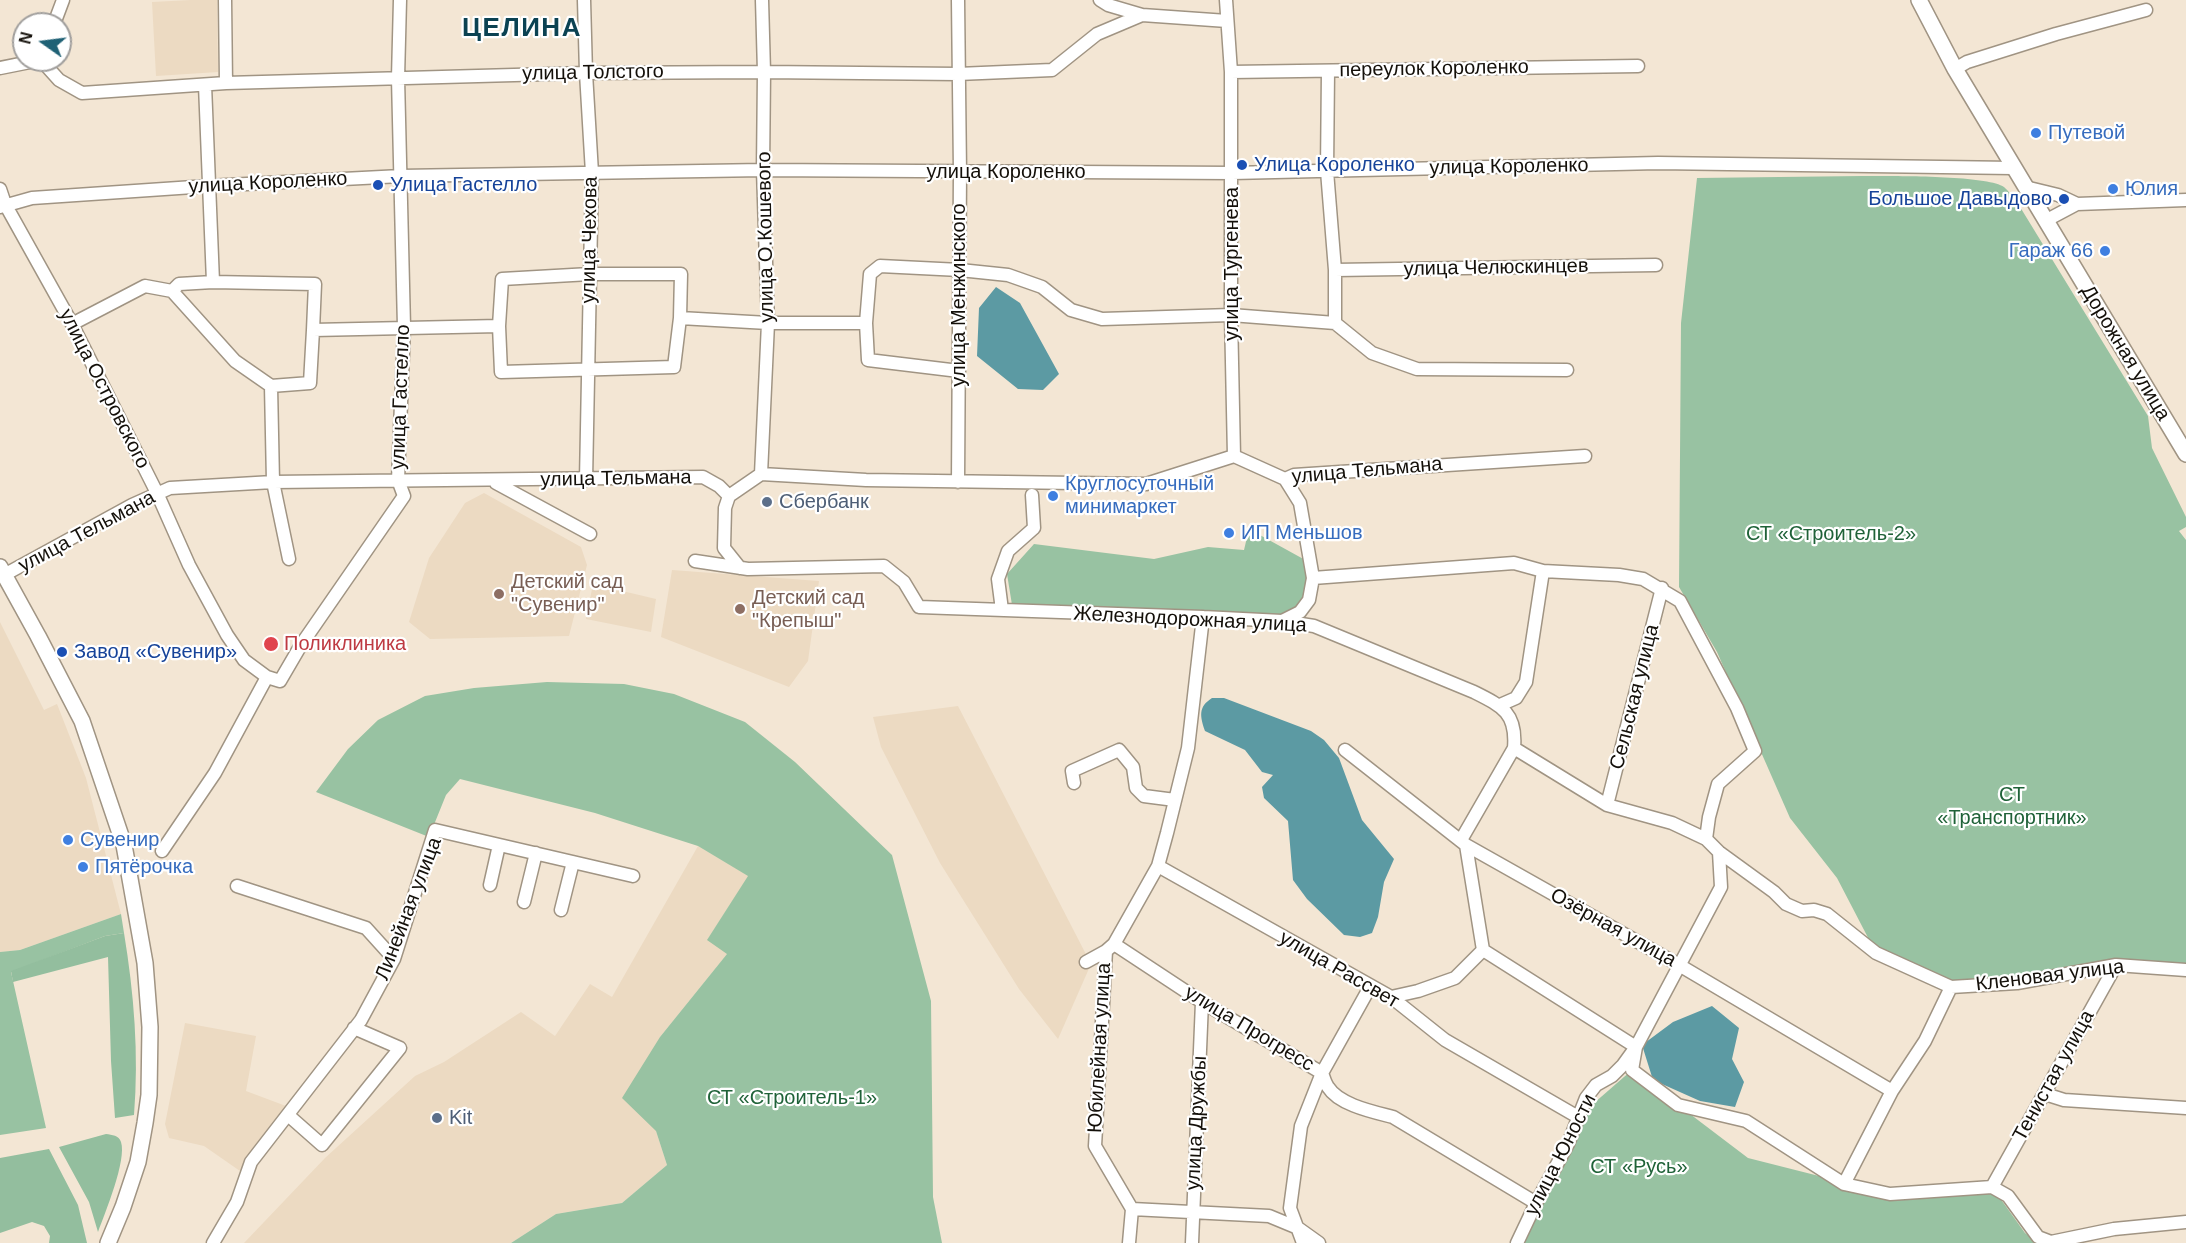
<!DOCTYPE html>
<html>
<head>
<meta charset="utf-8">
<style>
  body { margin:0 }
  #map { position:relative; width:2186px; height:1243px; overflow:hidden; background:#f3e6d4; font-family:Helvetica,sans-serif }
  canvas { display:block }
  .north { position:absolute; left:12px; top:12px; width:60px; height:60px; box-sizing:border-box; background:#fff; border:2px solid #a19f9d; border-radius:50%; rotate:284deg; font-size:16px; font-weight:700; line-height:24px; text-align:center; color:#14100a }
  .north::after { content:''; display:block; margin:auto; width:21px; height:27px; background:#1f6175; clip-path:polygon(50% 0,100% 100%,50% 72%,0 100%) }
</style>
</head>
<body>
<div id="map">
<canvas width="2186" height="1243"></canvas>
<div class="north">N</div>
</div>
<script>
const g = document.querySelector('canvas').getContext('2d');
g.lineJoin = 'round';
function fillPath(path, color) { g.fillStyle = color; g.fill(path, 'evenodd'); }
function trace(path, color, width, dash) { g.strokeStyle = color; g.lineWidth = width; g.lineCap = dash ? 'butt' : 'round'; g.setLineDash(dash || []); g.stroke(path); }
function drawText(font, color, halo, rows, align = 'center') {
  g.font = font + ' Helvetica,sans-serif'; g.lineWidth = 4.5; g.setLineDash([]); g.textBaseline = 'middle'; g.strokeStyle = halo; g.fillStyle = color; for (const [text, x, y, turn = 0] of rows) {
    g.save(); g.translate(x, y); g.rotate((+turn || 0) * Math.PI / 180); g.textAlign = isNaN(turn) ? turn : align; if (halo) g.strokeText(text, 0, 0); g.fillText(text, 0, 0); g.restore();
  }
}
fillPath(new Path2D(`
  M191 0H217L218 72 156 76 152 2Z
  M484 493 581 547 587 565 569 636 430 639 409 622 429 558 465 503Z
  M672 570 819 581 808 661 789 687 661 637Z
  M593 584 656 599 651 632 586 619Z
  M0 622 44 710 57 704 86 778 121 914 20 950 0 952Z
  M958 706 1091 964 1058 1039 1019 989 940 863 881 747 873 717Z
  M698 846 749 876 708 939 728 953 660 1037 656 1131 667 1165 622 1203 556 1214 511 1243H244L325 1158 415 1076 444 1062 521 1012 555 1036 590 984 612 997Z
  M185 1023 256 1036 246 1091 286 1106 240 1171 204 1146 169 1138 165 1124Z`), '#ecdac2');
fillPath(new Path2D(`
  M1863 176C1889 176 1987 175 2004 187 2009 191 2013 198 2017 202L2148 416 2152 448 2186 517V527L2179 531 2186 540V966L2115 961 2017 983 1951 987 1876 953 1837 878 1790 818 1717 652 1679 587 1681 323 1697 178Z
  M1249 529 1307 561 1308 588 1305 603 1282 621 1013 611 1007 574 1034 544 1154 559 1208 547 1244 550Z
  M547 682 624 684 674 694 745 722 795 762 892 855 931 1001 933 1197 942 1243H511L556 1214 622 1203 667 1165 656 1131 622 1098 660 1037 727 954 707 940 748 876 698 846 595 813 460 779 446 795 429 837 316 792 348 749 378 720 425 696 474 688Z
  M121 914 124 933 105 936 11 972 46 1128 0 1135V952L20 950Z
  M1632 1070 1748 1158 1890 1194 1992 1187 2025 1233 2039 1243H1517L1578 1117Z`), '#98c2a2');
fillPath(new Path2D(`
  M124 933C134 994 139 1054 134 1115L115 1118 111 1061 108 957 13 982 11 971 105 936Z
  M106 1134C112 1135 119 1135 121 1142 127 1160 105 1213 98 1232L89 1202 59 1147Z
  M49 1149 78 1205 87 1243H49L50 1236 44 1226 32 1222 0 1233V1158Z`), '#93be9e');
fillPath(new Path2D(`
  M996 287 1020 303 1059 374 1043 390 1018 389 977 356 979 308Z
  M1212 698H1224L1311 731 1324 740 1339 758 1362 820 1394 859 1384 882 1378 917 1372 933 1360 937 1344 935 1307 899 1293 880 1288 821 1264 798 1262 787 1273 775 1262 772 1245 750 1205 731C1200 716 1198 707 1212 698Z
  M1712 1006 1739 1028 1732 1059 1744 1082 1735 1107 1700 1101 1653 1080 1642 1045 1673 1022Z`), '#5c9aa3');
const minor = new Path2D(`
  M225 0 226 83
  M584 0 586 73 592 173 586 480
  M958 0 960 172 958 482
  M1100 0 1108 5 1142 15
  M1226 0 1231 72V315L1234 456
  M54 24 63 0
  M41 60 59 80 82 93 226 83 586 73 764 72 958 74 1052 70 1097 34 1142 15 1227 21
  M0 68 40 60
  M1955 69 1967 62 2056 34 2146 10
  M1328 71 1327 171 1335 270V323
  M1231 72 1638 66
  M205 85 213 282
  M2025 187 2058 195 2077 204
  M0 189 5 204 72 324 157 493 189 565 227 635 244 660 267 677
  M0 207 32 198 208 186 401 176 763 170 1232 173 1658 163 2013 168
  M2045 221 2077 204 2186 200
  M1335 270 1656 265
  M172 291 235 361 271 386
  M866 323 870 274 880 266 960 270 1008 275 1042 287 1071 310 1102 319 1231 315 1335 323
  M1335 323 1372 353 1417 369 1567 370
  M72 324 145 286 172 291 179 284 213 282 315 284 313 330 499 326 501 372 674 367 680 318 768 323H866L868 360 959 371
  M499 326 502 279 590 274H681L680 318
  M761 474 768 323 763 170 764 72 762 0
  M496 483 590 534
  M729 496 761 474 866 480 1146 484 1234 456 1285 479 1294 475 1585 456
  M729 496 725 508 724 548 740 568
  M289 559 273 482 271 386 310 383 313 330
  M695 561 748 569 884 566 904 582 919 607 1203 617 1282 621 1314 626 1474 692C1502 706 1517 713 1514 748L1607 805 1672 823 1706 839 1719 852 1774 892 1786 904 1802 911 1814 910 1827 914 1876 953 1951 987 2017 983 2116 965 2186 970
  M4 575 132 505 170 488 273 482 703 477 719 486 729 496
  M1313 578 1514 563 1543 571 1619 575 1643 579 1680 601 1737 708 1755 751 1718 784 1709 817 1706 839
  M1002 610 998 579 1008 551 1034 528 1032 495
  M1282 621 1300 612 1309 600 1313 578 1300 503 1285 479
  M1500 705 1516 698 1526 682 1543 571
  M1345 750 1466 845 1679 965 1892 1091
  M1074 783 1072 771 1119 750 1133 767 1136 788 1144 796 1175 800
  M1607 805 1662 588
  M1461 840 1514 748
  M162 851 215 773 267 677 280 681 301 645 404 496 398 480 404 327 398 78 400 0
  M1158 866 1391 997 1445 1040 1578 1117
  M490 885 499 845
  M237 886 366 928 394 959
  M524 902 536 853
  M561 910 573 862
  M1114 944 1202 1002 1322 1073C1324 1078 1325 1083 1328 1087 1339 1105 1374 1112 1393 1117L1536 1203
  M1483 950 1636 1047 1632 1070 1678 1105 1746 1121 1844 1184 1890 1194 1992 1187 2008 1196 2038 1237 2051 1242 2114 1229 2186 1222
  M1106 951 1095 1146 1132 1209 1129 1243
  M1086 962 1106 951 1114 944 1158 866 1167 833 1188 748 1203 617
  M1391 997 1418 991 1455 978 1483 950 1466 845
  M2045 1094 2064 1100 2186 1108
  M288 1115 322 1145 400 1048 354 1028
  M1844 1184 1892 1091 1925 1041 1951 987
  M1992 1187 2116 965
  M1132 1209 1269 1216 1298 1228 1319 1243
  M213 1243 237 1202 251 1162 361 1020 394 959 435 830 633 876
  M1192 1243 1202 1002
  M1303 1243 1290 1208 1301 1126 1322 1073 1370 987
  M1517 1243 1536 1203 1568 1144 1586 1098 1596 1085 1612 1076 1623 1065 1636 1047 1721 887 1719 852`);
const major = new Path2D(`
  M1919 0 1955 69 2186 454
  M0 567 38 636 82 721 124 845 145 963 150 1027 149 1095 145 1123 138 1162 123 1207 108 1243`);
trace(minor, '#a09483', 15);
trace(major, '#a09483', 18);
trace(minor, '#fff', 12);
trace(major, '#fff', 15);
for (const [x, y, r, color] of [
  [2036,133,6,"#3f7fe0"],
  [1242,165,6,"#1a4fb4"],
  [378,185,6,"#1a4fb4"],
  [2113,189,6,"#3f7fe0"],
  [2064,199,6,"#1a4fb4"],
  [2105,251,6,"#3f7fe0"],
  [1053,496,6,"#3f7fe0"],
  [767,502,6,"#5c6f8a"],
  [1229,533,6,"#3f7fe0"],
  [499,594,6,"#8d6e63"],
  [740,609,6,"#8d6e63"],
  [271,644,8,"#e0444e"],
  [62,652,6,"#1a4fb4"],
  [68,840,6,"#3f7fe0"],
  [83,867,6,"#3f7fe0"],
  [437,1118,6,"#5c6f8a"]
]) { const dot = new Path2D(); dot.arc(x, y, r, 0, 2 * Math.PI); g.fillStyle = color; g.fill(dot); trace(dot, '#fff', 2); }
drawText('20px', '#14100a', '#fff', [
  ["переулок Короленко",1434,69,-1],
  ["улица Толстого",593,73,-1],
  ["улица Короленко",1509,167,-1],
  ["улица Короленко",1006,172],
  ["улица Короленко",268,183,-3],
  ["улица О.Кошевого",766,237,-91],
  ["улица Чехова",590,240,-89],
  ["улица Тургенева",1232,264,-90],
  ["улица Челюскинцев",1496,268,-1],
  ["улица Менжинского",959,295,-90],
  ["Дорожная улица",2125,353,59],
  ["улица Островского",104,389,63],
  ["улица Гастелло",401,397,-88],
  ["улица Тельмана",1367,471,-5],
  ["улица Тельмана",616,479,-1],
  ["улица Тельмана",87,532,-28],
  ["Железнодорожная улица",1190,620,3],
  ["Сельская улица",1635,697,-76],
  ["Линейная улица",409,909,-69],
  ["Озёрная улица",1613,928,29],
  ["улица Рассвет",1339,970,30],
  ["Кленовая улица",2050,976,-7],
  ["улица Прогресс",1249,1029,31],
  ["Юбилейная улица",1100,1048,-87],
  ["Тенистая улица",2054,1076,-61],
  ["улица Дружбы",1197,1123,-87],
  ["улица Юности",1561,1155,-63]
]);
drawText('20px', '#366cbe', '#fff', [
  ["Путевой",2048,133],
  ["Юлия",2125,189],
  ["Гараж 66",2093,251,"right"],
  ["Круглосуточный",1065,484],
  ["минимаркет",1065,507],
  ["ИП Меньшов",1241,533],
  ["Сувенир",80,840],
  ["Пятёрочка",95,867]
], 'left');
drawText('20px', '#164399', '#fff', [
  ["Улица Короленко",1254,165],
  ["Улица Гастелло",390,185],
  ["Большое Давыдово",2052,199,"right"],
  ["Завод «Сувенир»",74,652]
], 'left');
drawText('20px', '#4e5e75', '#fff', [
  ["Сбербанк",779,502],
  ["Kit",449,1118]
], 'left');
drawText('20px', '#1f6238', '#fff', [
  ["СТ «Строитель-2»",1831,534],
  ["СТ",2012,795],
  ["«Транспортник»",2012,818],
  ["СТ «Строитель-1»",792,1098],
  ["СТ «Русь»",1639,1167]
]);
drawText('20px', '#785e54', '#fff', [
  ["Детский сад",511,582],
  ["\"Сувенир\"",511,605],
  ["Детский сад",752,598],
  ["\"Крепыш\"",752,621]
], 'left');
drawText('20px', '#be3a42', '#fff', [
  ["Поликлиника",284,644]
], 'left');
g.letterSpacing = '1.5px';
drawText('bold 26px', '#0b4252', '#fff', [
  ["ЦЕЛИНА",522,29]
]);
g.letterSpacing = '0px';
</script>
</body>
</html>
